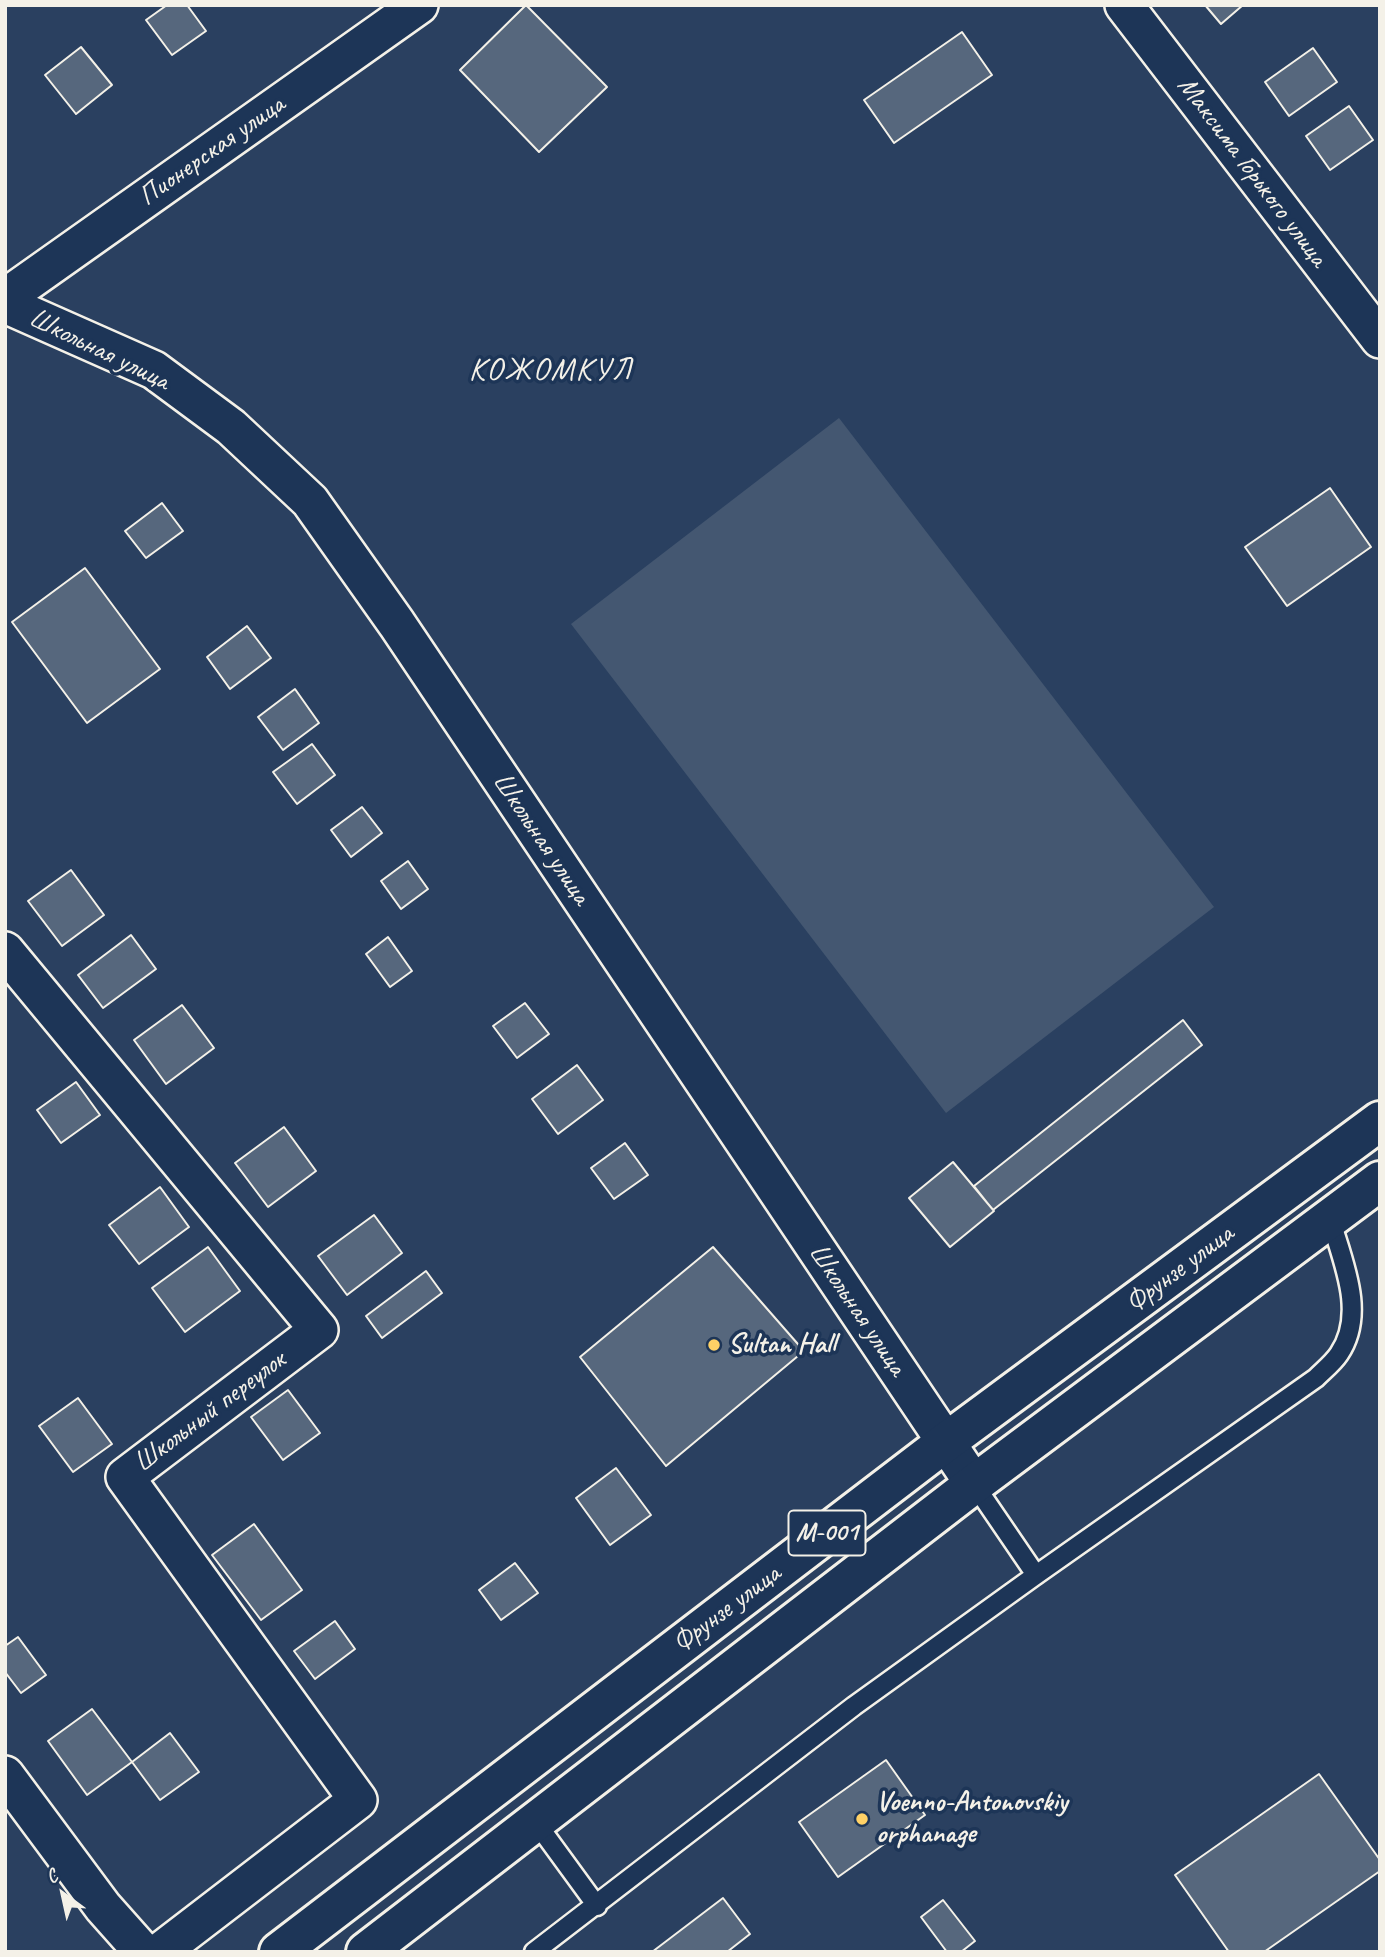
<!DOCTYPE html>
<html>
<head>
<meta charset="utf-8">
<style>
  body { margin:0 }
  #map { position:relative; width:1385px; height:1957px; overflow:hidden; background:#2a4060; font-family:Caveat,sans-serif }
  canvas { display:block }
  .frame { position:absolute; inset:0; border:7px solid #f4f1e8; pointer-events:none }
  .north { position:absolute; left:28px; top:1859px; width:70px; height:70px; -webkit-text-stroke:5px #1d3557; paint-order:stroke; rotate:327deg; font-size:19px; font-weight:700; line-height:28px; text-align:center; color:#f4f1e8 }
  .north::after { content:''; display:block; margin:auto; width:24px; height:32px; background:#f4f1e8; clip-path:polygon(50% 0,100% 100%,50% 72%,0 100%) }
</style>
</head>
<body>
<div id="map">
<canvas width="1385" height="1957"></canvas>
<div class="frame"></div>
<div class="north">С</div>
</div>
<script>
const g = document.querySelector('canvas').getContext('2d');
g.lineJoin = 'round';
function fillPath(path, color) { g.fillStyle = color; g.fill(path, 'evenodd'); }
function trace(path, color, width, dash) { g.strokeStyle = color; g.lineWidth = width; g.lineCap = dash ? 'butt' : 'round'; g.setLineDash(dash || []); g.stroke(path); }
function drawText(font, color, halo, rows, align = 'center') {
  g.font = font + ' Caveat,sans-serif'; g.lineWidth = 7; g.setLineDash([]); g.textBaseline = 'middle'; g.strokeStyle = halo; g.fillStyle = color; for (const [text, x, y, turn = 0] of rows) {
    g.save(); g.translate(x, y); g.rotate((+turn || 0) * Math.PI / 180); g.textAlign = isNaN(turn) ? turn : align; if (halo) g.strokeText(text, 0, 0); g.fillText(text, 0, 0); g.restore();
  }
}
fillPath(new Path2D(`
  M839 418 1214 907 946 1113 571 624Z`), '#445771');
const building = new Path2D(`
  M167 5H187L206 31 172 55 146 20Z
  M526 5 607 87 539 152 460 70Z
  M1205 5H1243L1221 24Z
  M962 32 992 75 894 143 864 100Z
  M81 47 112 85 76 114 45 75Z
  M1313 48 1337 82 1289 116 1265 82Z
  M1349 106 1373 140 1330 170 1306 136Z
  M1330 488 1371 547 1287 606 1245 547Z
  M162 503 183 531 146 558 125 531Z
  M85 568 160 669 87 723 12 622Z
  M247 626 271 658 230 689 207 657Z
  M295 689 319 723 283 750 258 717Z
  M312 744 335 775 297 804 273 772Z
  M362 807 382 833 351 857 331 830Z
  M408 861 428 889 401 909 381 881Z
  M71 870 104 915 62 946 28 901Z
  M131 935 156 969 103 1008 78 975Z
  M388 937 412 971 390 987 366 954Z
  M525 1003 549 1034 517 1058 493 1026Z
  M182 1005 214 1048 166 1084 134 1040Z
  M1183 1020 1202 1045 993 1210 974 1186Z
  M577 1065 603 1100 558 1134 532 1099Z
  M76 1082 100 1115 61 1143 37 1110Z
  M284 1127 316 1171 268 1207 235 1163Z
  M625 1143 648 1175 614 1199 591 1168Z
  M953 1162 994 1211 950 1247 909 1198Z
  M160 1187 189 1227 139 1264 109 1225Z
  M374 1215 402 1253 347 1295 318 1256Z
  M208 1247 240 1291 185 1332 152 1288Z
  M713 1247 804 1351 666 1466 580 1357Z
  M426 1271 442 1293 382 1338 366 1316Z
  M288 1390 320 1433 283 1460 251 1417Z
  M78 1398 112 1444 73 1472 39 1426Z
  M616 1468 651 1515 610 1545 576 1498Z
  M254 1524 302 1590 261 1620 212 1555Z
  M515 1563 538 1593 501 1620 479 1590Z
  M335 1621 355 1649 315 1679 294 1651Z
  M18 1637 46 1675 21 1693 5 1672V1646Z
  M92 1709 132 1762 87 1795 48 1741Z
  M170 1733 199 1772 160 1800 132 1762Z
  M886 1760 925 1815 838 1877 799 1822Z
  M1319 1774 1380 1860V1871L1264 1952H1229L1175 1875Z
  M723 1898 750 1934 727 1952H652Z
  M943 1900 975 1941 961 1952H947L921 1917Z`);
fillPath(building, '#56677d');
trace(building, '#f4f1e8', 2);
const lane = new Path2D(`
  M974 1484 1036 1575
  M535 1821 597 1906
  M534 1952 854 1706 1036 1575 1316 1378C1324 1370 1333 1363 1339 1354 1367 1313 1342 1260 1330 1218`);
const street = new Path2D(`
  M1124 5 1380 339
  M5 298 419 5
  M5 304 154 370 231 427 310 501 397 624 974 1484
  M5 951 319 1330 125 1477 358 1800 160 1952
  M5 1775 103 1907 143 1952`);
const primary = new Path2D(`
  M279 1952 946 1442 1380 1121
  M366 1952 974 1484 1380 1181`);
trace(lane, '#f4f1e8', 23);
trace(street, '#f4f1e8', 42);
trace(primary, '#f4f1e8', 44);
trace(lane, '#1d3557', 18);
trace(street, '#1d3557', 37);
trace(primary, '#1d3557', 38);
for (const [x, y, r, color] of [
  [714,1345,7,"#ffd166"],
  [862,1819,7,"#ffd166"]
]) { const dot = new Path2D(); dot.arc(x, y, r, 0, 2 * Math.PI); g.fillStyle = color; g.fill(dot); trace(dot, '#1d3557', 2.5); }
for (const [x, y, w] of [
  [827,1533,77]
]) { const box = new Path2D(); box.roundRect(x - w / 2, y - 22.5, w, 45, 5); g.fillStyle = '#1d3557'; g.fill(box); trace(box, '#f4f1e8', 2); }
drawText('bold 26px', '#f4f1e8', null, [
  ["M-001",827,1533]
]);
drawText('28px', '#f4f1e8', '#1d3557', [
  ["Пионерская улица",212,151,-35],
  ["Максима Горького улица",1252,172,53],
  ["Школьная улица",99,350,26],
  ["Школьная улица",541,839,56],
  ["Фрунзе улица",1180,1269,-37],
  ["Школьная улица",857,1310,56],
  ["Школьный переулок",210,1412,-37],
  ["Фрунзе улица",727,1609,-37]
]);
drawText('bold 28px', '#f4f1e8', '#1d3557', [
  ["Sultan Hall",728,1345],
  ["Voenno-Antonovskiy",876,1803],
  ["orphanage",876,1835]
], 'left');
g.letterSpacing = '2px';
drawText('32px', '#f4f1e8', '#1d3557', [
  ["КОЖОМКУЛ",551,371]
]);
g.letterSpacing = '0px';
</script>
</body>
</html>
